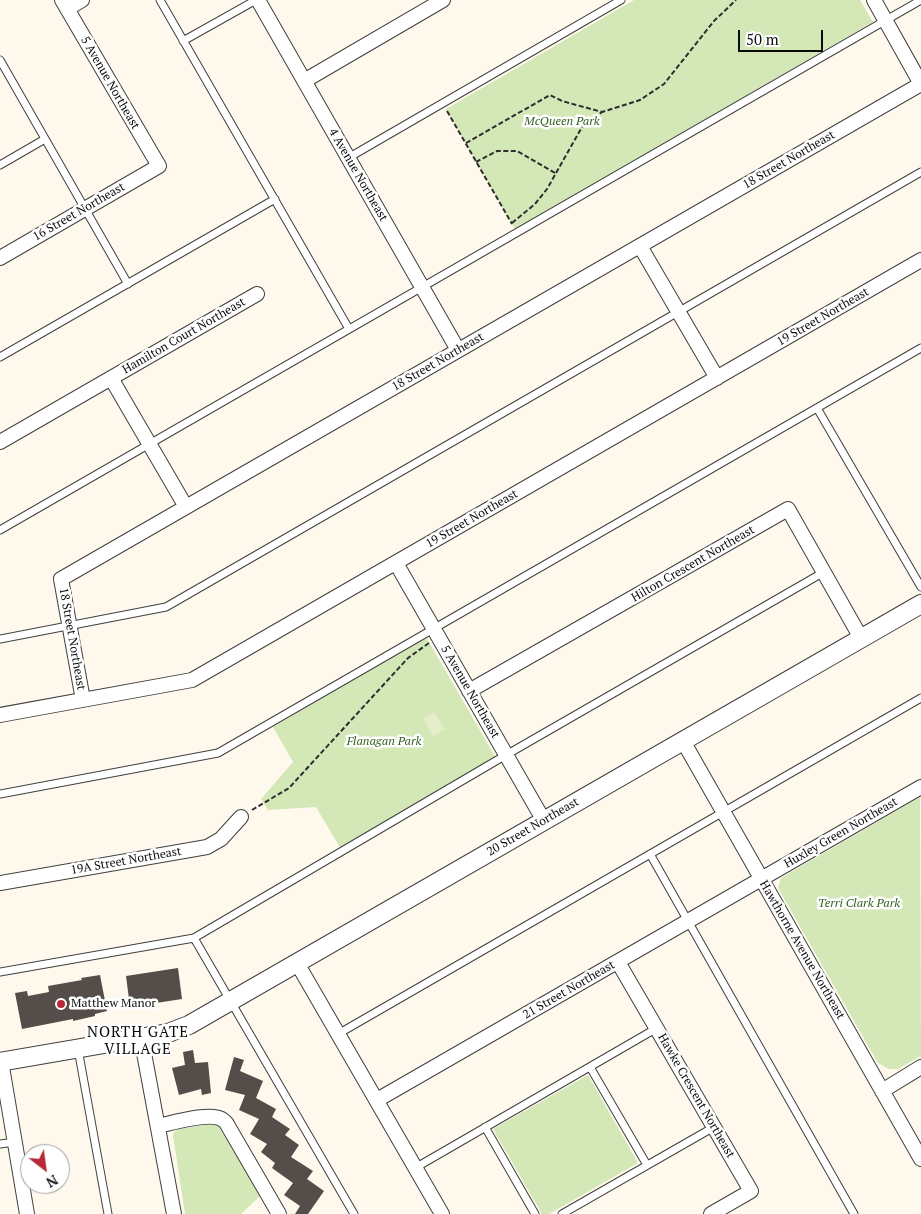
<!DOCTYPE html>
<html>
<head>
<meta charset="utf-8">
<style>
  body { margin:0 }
  #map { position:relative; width:921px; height:1214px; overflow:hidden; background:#fef9ec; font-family:"PT Serif",serif }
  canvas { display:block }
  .north { position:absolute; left:20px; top:1144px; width:50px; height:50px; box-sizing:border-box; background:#fff; border:1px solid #9e9e9e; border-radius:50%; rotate:150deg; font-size:14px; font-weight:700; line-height:20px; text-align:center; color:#0c0c0c }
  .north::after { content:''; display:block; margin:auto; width:18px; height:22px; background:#b62a3a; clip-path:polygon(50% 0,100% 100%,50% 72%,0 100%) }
  .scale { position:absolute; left:738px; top:30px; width:85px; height:22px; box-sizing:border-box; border:2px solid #0c0c0c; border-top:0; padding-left:6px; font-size:15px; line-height:18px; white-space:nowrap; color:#0c0c0c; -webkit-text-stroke:4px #fff; paint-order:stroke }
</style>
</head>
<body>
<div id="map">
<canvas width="921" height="1214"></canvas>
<div class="north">N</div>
<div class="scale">50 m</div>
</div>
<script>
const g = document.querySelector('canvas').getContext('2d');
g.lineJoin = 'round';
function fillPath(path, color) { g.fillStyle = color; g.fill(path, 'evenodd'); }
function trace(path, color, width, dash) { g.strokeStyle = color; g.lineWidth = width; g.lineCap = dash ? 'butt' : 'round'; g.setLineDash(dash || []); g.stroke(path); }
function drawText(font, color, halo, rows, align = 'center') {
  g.font = font + ' "PT Serif",serif'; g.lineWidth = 5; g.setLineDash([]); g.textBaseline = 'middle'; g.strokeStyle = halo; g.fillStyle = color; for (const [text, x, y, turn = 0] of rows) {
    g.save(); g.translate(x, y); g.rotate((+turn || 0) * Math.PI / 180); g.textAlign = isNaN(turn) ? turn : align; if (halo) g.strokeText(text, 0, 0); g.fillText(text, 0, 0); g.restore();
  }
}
fillPath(new Path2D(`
  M634 0H860L873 22 515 229 446 109Z
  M426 637 496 758 341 849 316 807 268 810 261 799 293 762 273 727Z
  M920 797 921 1056 898 1069H889L878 1063 778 888 781 878Z
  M588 1075 638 1163 549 1214H542L493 1129Z
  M210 1124 217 1125 219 1127 260 1196 241 1214H185L173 1135 174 1132 180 1129Z`), '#d3e7b7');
fillPath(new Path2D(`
  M434 712 445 729 433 736 423 718Z`), '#e4eec9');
fillPath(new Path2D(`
  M178 968 182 999 130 1007 126 976Z
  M100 975 107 1011 95 1014V1016L73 1021V1019L22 1029 15 993 27 991 28 996 49 992 48 986 82 980 81 978Z
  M193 1050 195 1063 208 1062 211 1093 202 1095 201 1089 179 1095 172 1068 185 1065 183 1052Z
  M234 1057 244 1060 240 1071 263 1081 256 1098 276 1109 272 1117 290 1129 285 1135 299 1145 291 1157 313 1171 307 1179 324 1191 308 1214H295L300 1206 284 1195 293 1183 272 1168 275 1163 261 1152 267 1144 250 1134 259 1119 239 1110 245 1095 225 1090Z`), '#544d49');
const service = new Path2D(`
  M160 0 349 329
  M183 41 256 0
  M0 60 128 284
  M348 158 621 0
  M0 165 45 139
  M0 357 275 199
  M817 408 921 587
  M0 530 921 0
  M0 639 166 607 921 172
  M0 794 218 753 921 348
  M650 854 854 1214
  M194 938 354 1214
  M0 972 194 938 506 755 824 572
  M338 1034 921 698
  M78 1049 108 1214
  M590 1067 647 1165
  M485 1127 535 1214
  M0 1144 15 1142
  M415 1168 657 1028
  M562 1214 714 1127`);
const minor = new Path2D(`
  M258 0 458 350
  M874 0 921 84
  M67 9 82 0
  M304 81 443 0
  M640 246 717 378
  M0 258 159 166 62 0
  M111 378 186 507
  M0 442 257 294
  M396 563 544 821
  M469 691 788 509 861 638
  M83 700 61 579 921 84
  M0 715 192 680 921 260
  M683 741 921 1159
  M0 883 207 847 221 839 241 817
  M618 962 751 1191 711 1214
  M297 963 442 1214
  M141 1037 174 1214
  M1 1061 27 1214
  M882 1091 921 1067
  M377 1100 921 787
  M158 1126C172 1123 212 1111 223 1120 224 1120 228 1125 228 1126L279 1214`);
const tertiary = new Path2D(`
  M0 1062 168 1033 189 1025 921 604`);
trace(service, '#3f3f3f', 9);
trace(minor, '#3f3f3f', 16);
trace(tertiary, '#3f3f3f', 20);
trace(new Path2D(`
  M447 111 512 224
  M466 143 550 95 562 101 602 112 640 100 664 84 714 21 736 0
  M476 162 497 151H517L555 173
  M512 223 535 204 547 189 582 127 602 112
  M252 810 289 788 408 658 429 643`), '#2e2e2e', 2, [5, 2.5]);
trace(service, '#fff', 7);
trace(minor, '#fff', 14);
trace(tertiary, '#fff', 18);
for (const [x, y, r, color] of [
  [61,1004,5,"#b62a3a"]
]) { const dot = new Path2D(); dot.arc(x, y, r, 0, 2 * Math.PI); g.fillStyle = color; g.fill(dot); trace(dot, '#fff', 2); }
drawText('12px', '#0c0c0c', '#fff', [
  ["5 Avenue Northeast",110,83,60],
  ["18 Street Northeast",789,160,-30],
  ["4 Avenue Northeast",358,175,60],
  ["16 Street Northeast",79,212,-30],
  ["19 Street Northeast",823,317,-30],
  ["Hamilton Court Northeast",184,336,-30],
  ["18 Street Northeast",438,362,-30],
  ["19 Street Northeast",472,519,-30],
  ["Hilton Crescent Northeast",693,564,-30],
  ["18 Street Northeast",72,639,80],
  ["5 Avenue Northeast",470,692,60],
  ["20 Street Northeast",533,827,-30],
  ["Huxley Green Northeast",841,833,-30],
  ["19A Street Northeast",126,861,-10],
  ["Hawthorne Avenue Northeast",802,950,60],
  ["21 Street Northeast",569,990,-30],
  ["Hawke Crescent Northeast",696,1096,60]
]);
drawText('italic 12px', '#32611f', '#fff', [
  ["McQueen Park",562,122],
  ["Flanagan Park",384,742],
  ["Terri Clark Park",859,904]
]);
drawText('12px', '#0c0c0c', '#fff', [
  ["Matthew Manor",71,1004]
], 'left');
g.letterSpacing = '1px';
drawText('15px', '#0c0c0c', '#fff', [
  ["NORTH GATE",138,1033],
  ["VILLAGE",138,1050]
]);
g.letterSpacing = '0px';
</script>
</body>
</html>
